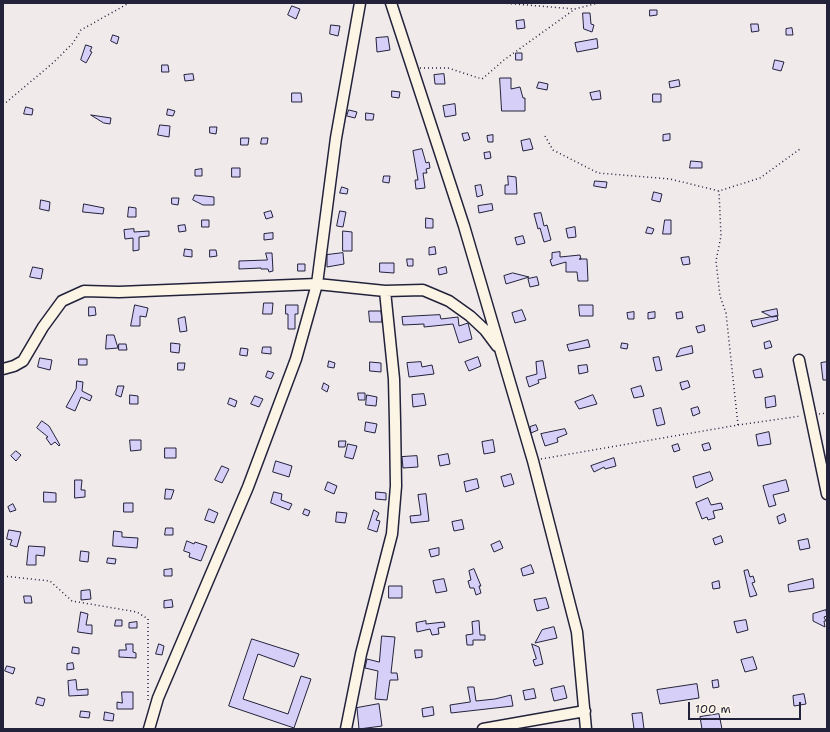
<!DOCTYPE html>
<html>
<head>
<meta charset="utf-8">
<style>
  body { margin:0 }
  #map { position:relative; width:830px; height:732px; overflow:hidden; background:#f1eaeb; font-family:"Shantell Sans",sans-serif }
  canvas { display:block }
  .frame { position:absolute; inset:0; border:4px solid #22223b; pointer-events:none }
  .scale { position:absolute; left:688px; top:702px; width:113px; height:18px; box-sizing:border-box; border:2px solid #22223b; border-top:0; padding-left:5px; font-size:12px; line-height:14px; white-space:nowrap; color:#22223b; -webkit-text-stroke:3px #fcf5e5; paint-order:stroke }
</style>
</head>
<body>
<div id="map">
<canvas width="830" height="732"></canvas>
<div class="frame"></div>
<div class="scale">100 m</div>
</div>
<script>
const g = document.querySelector('canvas').getContext('2d');
g.lineJoin = 'round';
function fillPath(path, color) { g.fillStyle = color; g.fill(path, 'evenodd'); }
function trace(path, color, width, dash) { g.strokeStyle = color; g.lineWidth = width; g.lineCap = dash ? 'butt' : 'round'; g.setLineDash(dash || []); g.stroke(path); }
const building = new Path2D(`
  M292 6 300 9 296 19 288 15Z
  M650 10H657V15L650 16Z
  M583 13H590L591 24 594 25 592 32 584 29Z
  M524 20 525 28 517 29 516 21Z
  M751 24H758L759 31 752 32Z
  M331 25 340 26 338 36 330 34Z
  M792 28 793 35H786V29Z
  M113 35 119 37 117 44 111 41Z
  M388 37 390 50 377 52 376 38Z
  M597 39 598 48 577 52 575 43Z
  M86 45 92 47 90 51 92 52 86 63 81 60Z
  M516 53H522V60H516Z
  M775 60 784 62 781 71 773 69Z
  M162 65H168L169 72H162Z
  M193 74 194 80 185 81 184 75Z
  M444 74 445 84H435L434 75Z
  M500 78H511V89L520 87 523 98H525V111H502Z
  M679 80 680 86 670 88 669 82Z
  M539 82 548 84 547 90 537 88Z
  M392 91 400 92 399 98 392 97Z
  M600 91 601 99 592 100 590 93Z
  M292 93H301L302 102H292Z
  M653 94H661V102H653Z
  M455 104 456 115 445 117 443 106Z
  M26 107 33 109 32 115 24 114Z
  M168 109 175 111 173 116 167 115Z
  M349 110 357 112 355 118 347 116Z
  M366 113 374 114 373 120H366Z
  M91 115 111 118 110 124 104 123Z
  M160 125 170 126 169 137 158 135Z
  M210 127H217L216 134 210 133Z
  M468 133 470 139 464 141 462 134Z
  M670 134V140L663 141V135Z
  M493 135V142H488L487 136Z
  M241 138H249L248 145H241Z
  M262 138H268L267 144H261Z
  M530 139 533 149 523 151 521 141Z
  M422 149 426 163 429 162 430 168 426 169 427 173H423L425 188 416 189 415 180H418L413 151Z
  M490 152 491 158 485 159 484 153Z
  M691 161 702 162V168H690Z
  M232 168H240V177H232Z
  M202 169V176H195V170Z
  M384 176H390L389 183 383 182Z
  M508 176 516 177 517 194H505V185H508Z
  M595 181 607 182 606 188 594 186Z
  M481 185 483 195 477 197 475 186Z
  M342 187 348 189 347 194 340 193Z
  M654 192 662 194 660 202 652 200Z
  M195 195 214 197V205H203L193 200Z
  M172 198H179L178 205 172 204Z
  M41 200 50 202 49 211 40 209Z
  M84 204 104 208 103 214 83 212Z
  M492 204 493 210 479 213 478 206Z
  M129 207 136 208V217H128Z
  M271 211 273 217 266 219 264 213Z
  M340 211 346 212 343 227 337 226Z
  M541 213 544 226 547 225 551 240 544 242 540 228 538 229 534 214Z
  M426 218 433 219V228H426Z
  M202 220H209V227H202Z
  M665 220H671V234H663Z
  M185 225 186 231 179 232 178 226Z
  M575 227 576 237 568 238 566 229Z
  M648 227 654 229 652 234 646 233Z
  M134 229V232L149 231V236L139 237V250L133 251V238L125 239 124 230Z
  M343 231 352 232V251H343Z
  M273 233V239L264 240V234Z
  M523 236 525 243 517 245 515 238Z
  M435 247 436 254 429 255V248Z
  M185 249 192 250V257L184 256Z
  M210 250H216L217 256 210 257Z
  M560 252V257L580 255 581 259H579H587L588 281H578L577 272H566V262L552 266 550 260 552 259V253Z
  M266 253H272L273 271 269 272 268 269H261V268L239 269V261L267 260Z
  M343 253 344 264 327 267V255Z
  M689 257 690 264 683 265 681 258Z
  M407 259H413V266H408Z
  M380 263H394V273L380 272Z
  M298 264H305V271H298Z
  M33 267 43 269 41 279 30 277Z
  M446 267 447 273 439 275 438 269Z
  M513 273 529 277 506 284 504 276Z
  M537 277 539 285 530 287 528 279Z
  M264 303H273L272 314H263Z
  M135 305 148 308 146 317 140 316V326H131Z
  M286 305H298V314H295V329H288V314H286Z
  M579 305H593V316H580Z
  M89 307H95L96 315 89 316Z
  M777 309 778 316 772 317 762 312Z
  M522 310 526 320 515 323 512 313Z
  M369 311H381L382 322H370Z
  M634 312V319H628L627 313Z
  M655 312V318L648 319V313Z
  M682 312 683 318 677 319 676 313Z
  M440 315 441 319 458 317 459 326 468 323 472 339 459 343 453 324 424 327V324L403 325 402 317Z
  M777 316 778 320 753 327 751 321Z
  M185 317 187 331 180 332 178 319Z
  M704 325 705 331 698 333 696 327Z
  M107 335H114L118 348 106 349Z
  M588 340 590 347 569 351 567 345Z
  M770 341 772 347 765 349 764 343Z
  M171 343 180 344 179 353 171 352Z
  M622 343 628 344 627 349 621 348Z
  M119 344H126L127 350H119Z
  M692 346 693 353 676 357 680 349Z
  M263 347H271V354L262 353Z
  M241 348 248 349 247 356 240 355Z
  M478 357 481 366 469 371 465 362Z
  M659 357 662 370 656 371 653 358Z
  M40 358 52 360 50 370 38 367Z
  M79 359H87V365H79Z
  M329 361 335 363 334 368 328 367Z
  M543 361 546 378 538 380 539 383 529 387 526 377 537 374 536 362Z
  M370 362 381 363V372L370 371Z
  M421 362 422 367 432 365 434 374 409 377 407 363Z
  M827 362V380H823L821 363Z
  M178 363H185L184 370H178Z
  M587 365 588 372 579 374 578 366Z
  M761 369 763 377 755 378 753 371Z
  M268 371 274 373 271 379 266 377Z
  M77 381 83 382 82 391 92 396 90 401 81 397 75 411 66 407 76 389Z
  M688 381 690 387 682 390 680 383Z
  M324 383 329 386 327 392 322 389Z
  M118 386H124L121 397 116 395Z
  M641 386 644 396 634 398 631 389Z
  M358 393H365V400H359Z
  M424 394 426 405 413 407 412 395Z
  M130 395 138 396V404H130Z
  M367 395 377 397 376 406 366 405Z
  M593 395 597 404 579 409 575 402Z
  M255 396 263 399 259 407 251 404Z
  M775 396 776 406 766 408 765 398Z
  M230 398 237 401 235 407 228 404Z
  M698 407 700 413 693 416 691 409Z
  M661 408 665 424 657 426 653 410Z
  M42 421 49 426 60 445 59 446 55 442 51 445 46 438 48 437 37 428Z
  M366 422 377 424 375 433 365 431Z
  M536 425 538 430 531 433 530 427Z
  M565 429 567 434 557 438 558 442 545 446 541 434Z
  M769 432 771 444 758 446 756 435Z
  M130 440H141V450L131 451Z
  M493 440 495 452 484 454 482 442Z
  M339 441H346L345 447H339Z
  M709 443 711 449 704 451 702 445Z
  M348 444 357 446 353 459 345 457Z
  M678 444 680 450 674 452 672 446Z
  M165 448H176V458H165Z
  M16 451 21 455 16 461 11 456Z
  M448 454 450 464 440 466 438 456Z
  M417 456 418 467 403 468 402 457Z
  M614 458 616 466 605 469 604 467 594 472 591 466Z
  M276 461 292 466 289 477 273 472Z
  M222 466 229 469 222 483 215 480Z
  M710 472 713 480 696 488 693 477Z
  M511 474 514 484 504 487 501 477Z
  M477 479 479 488 466 492 464 482Z
  M75 480H82L81 490H85V497L75 498Z
  M786 480 789 491 773 495 776 505 769 507 763 486Z
  M328 482 337 486 334 494 325 490Z
  M166 489 174 490 171 499H165Z
  M44 492 56 493V502H44Z
  M274 492 282 494 281 500 292 504 289 510 271 503Z
  M376 492 386 493V500L376 499Z
  M426 494 429 521 411 523 410 516 421 515 418 495Z
  M708 498 711 505 721 503 723 509 713 511 715 518 708 520 707 517 702 519 696 503Z
  M124 503H133V512H124Z
  M13 504 16 510 10 512 8 507Z
  M209 509 218 513 214 523 205 520Z
  M305 509 310 511 308 516 303 514Z
  M374 510 379 513 376 520 380 521 377 532 368 529Z
  M337 512 347 513 345 523 336 522Z
  M784 514 786 521 779 524 777 517Z
  M462 520 464 529 454 531 452 522Z
  M166 528H173V535H165Z
  M9 530 21 532 17 547 10 545 12 540 7 539Z
  M114 531 122 532V537L138 538 137 548 113 546Z
  M721 536 723 542 715 545 713 539Z
  M808 539 810 548 800 550 798 541Z
  M187 541 194 544 195 542 207 546 201 561 189 557 190 553 184 551Z
  M500 541 503 548 494 552 491 545Z
  M29 546 45 547 44 556 36 555V565H27Z
  M439 548V555L431 557 429 550Z
  M81 551 89 552 88 562 80 561Z
  M108 558 116 559 115 564 107 563Z
  M531 565 534 573 523 576 521 569Z
  M172 569V576H164V570Z
  M474 569 481 586H479L481 593 476 595 474 588H470L468 581 471 580 469 571Z
  M748 570 750 577 753 576 755 582 752 583 757 595 750 597 744 571Z
  M444 579 447 591 436 593 433 581Z
  M813 579 814 588 789 592 788 585Z
  M719 581 720 588 713 589 712 583Z
  M389 586H402V598H389Z
  M90 590 91 599 81 600V591Z
  M24 596H31L32 603H25Z
  M546 598 549 608 537 611 534 600Z
  M172 600 173 607 164 608V601Z
  M826 610 827 616 824 617 826 621H824L825 627 813 621V614Z
  M81 612 88 614 86 625H92V634L78 632Z
  M116 620H122V626H115Z
  M746 620 748 630 737 633 734 622Z
  M426 621V624L444 622 445 627 438 628 439 634 432 635 430 629 417 632 416 623Z
  M479 621 480 635H485V640H473V645H467L466 635 473 634 472 622Z
  M137 622V628H129V623Z
  M554 627 557 638 535 643 542 630Z
  M382 636 395 637 391 673H397L398 680H390L387 700 375 699 378 671 365 668 367 659 379 662Z
  M252 639 299 654 294 667 258 654 243 699 288 714 301 676 311 679 294 728 229 706Z
  M126 644H133V652L136 653V658L119 657V650H126Z
  M159 644 164 646 162 655 156 654Z
  M532 644 539 647 543 664 535 666 533 660 536 659Z
  M73 647 79 648V654L72 653Z
  M415 650H422V657L416 658Z
  M753 657 757 669 745 672 741 660Z
  M73 663 74 669 67 670V664Z
  M7 666 15 668 13 674 5 671Z
  M76 680 77 690 88 689V695L69 696 68 681Z
  M718 680 719 687 713 688 712 681Z
  M697 684 699 698 660 704 657 690Z
  M564 686 567 698 554 701 551 689Z
  M468 687H474L476 701 495 699 511 695 513 706 451 713 450 705 470 702Z
  M534 689 536 698 525 700 523 691Z
  M122 692H133V709H117V702L122 703Z
  M804 694 806 704 794 706 793 696Z
  M38 697 45 699 43 706 36 704Z
  M379 704 382 726 359 729 357 708Z
  M433 707 434 715 423 717 422 709Z
  M81 711 90 712 89 718 80 717Z
  M105 712 114 714 113 721 104 720Z
  M642 713 644 729H634L632 714Z
  M719 714 722 729H702L700 717Z`);
fillPath(building, '#d6cff8');
trace(building, '#22223b', 1);
const minor = new Path2D(`
  M391 3 464 226 533 461 577 632 586 729
  M799 360 827 494
  M3 369 14 366 23 361 43 327 62 301 84 291 119 292 317 284 385 291 423 290 449 301 470 316 485 330 497 346
  M149 729 158 698 248 487 296 359 317 284 336 138 360 3
  M346 729 361 654 392 534 396 486 395 422 394 379 385 291
  M483 729 585 711`);
trace(minor, '#22223b', 13);
trace(new Path2D(`
  M503 3 575 9
  M802 3H804
  M420 68H448L482 79 504 60 575 9 598 3
  M3 105 54 62 73 43 81 30 129 3
  M545 136 553 150 598 173 670 179 719 191 760 178 800 149
  M819 414 827 413
  M738 425 801 416
  M541 459 738 425 726 313 720 296 716 261 721 236 719 191
  M3 576 50 581 72 601 137 612 148 619V701`), '#22223b', 1.5, [1, 3]);
trace(minor, '#fcf5e5', 10);
</script>
</body>
</html>
